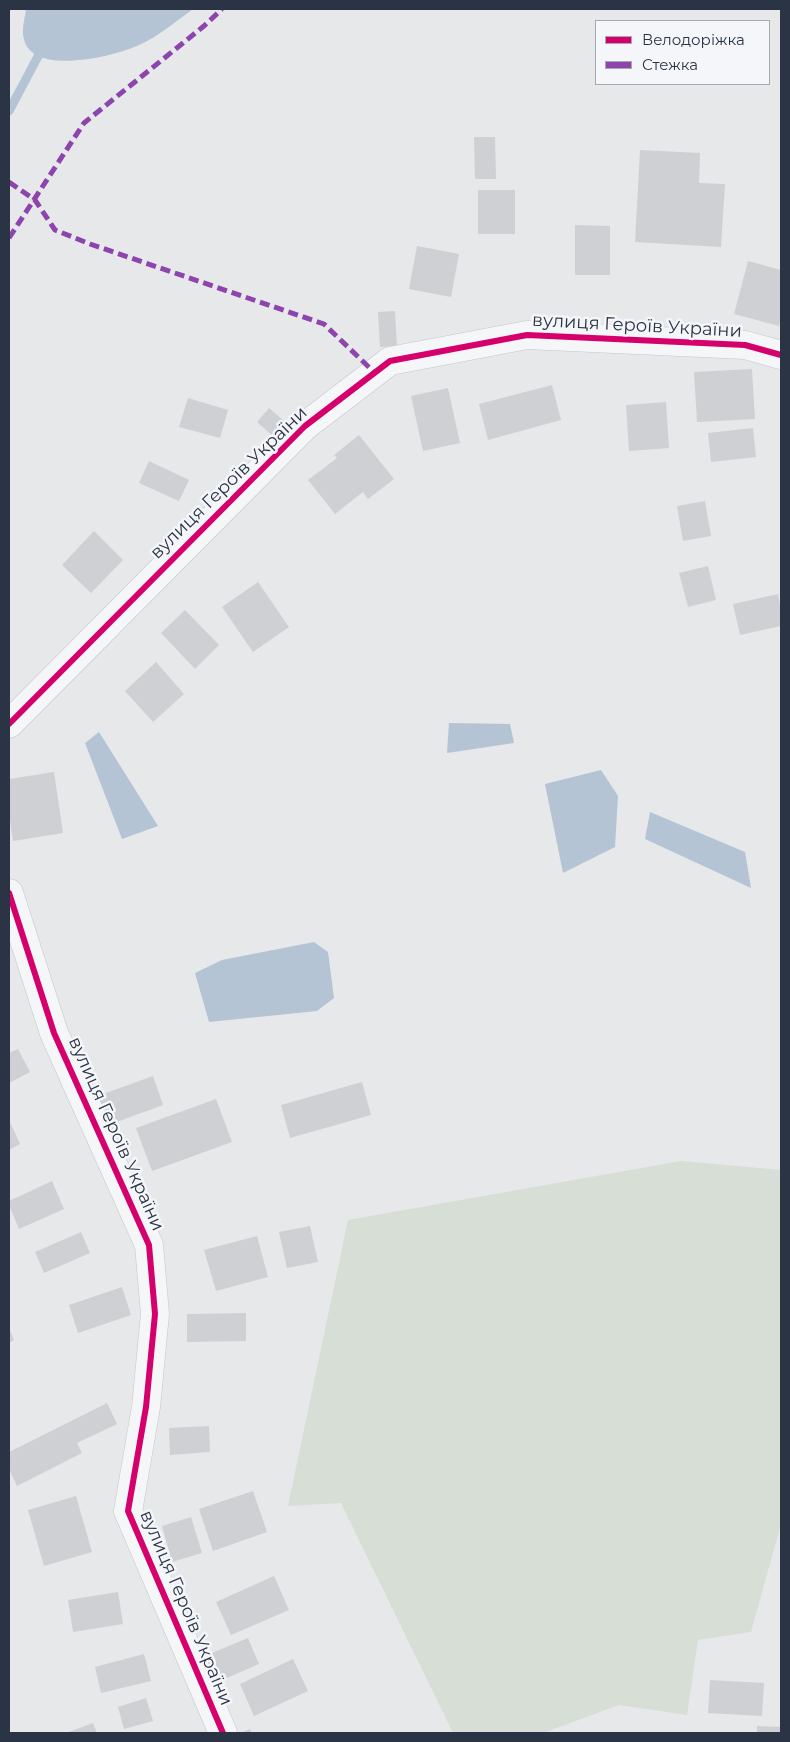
<!DOCTYPE html>
<html>
<head>
<meta charset="utf-8">
<style>
  body { margin:0 }
  #map { position:relative; width:790px; height:1742px; overflow:hidden; background:#e6e8ea; font-family:Montserrat,sans-serif }
  canvas { display:block }
  .frame { position:absolute; inset:0; border:10px solid #2b3445; pointer-events:none }
  .legend { position:absolute; left:595px; top:20px; width:175px; height:65px; box-sizing:border-box; background:#f4f6f9; border:1px solid #a4a8b1; margin:0; padding:6px 9px; list-style:none; font-size:15px; color:#2b3445 }
  .legend li { display:flex; align-items:center; gap:10px; height:25px }
  .legend b { width:25px; border:1px solid #a4a8b1 }
</style>
</head>
<body>
<div id="map">
<canvas width="790" height="1742"></canvas>
<div class="frame"></div>
<ul class="legend">
<li><b style="height:6px;background:#d6006c"></b>Велодоріжка</li>
<li><b style="height:6px;background:#8e44ad"></b>Стежка</li>
</ul>
</div>
<script>
const g = document.querySelector('canvas').getContext('2d');
g.lineJoin = 'round';
function fillPath(path, color) { g.fillStyle = color; g.fill(path, 'evenodd'); }
function trace(path, color, width, dash) { g.strokeStyle = color; g.lineWidth = width; g.lineCap = dash ? 'butt' : 'round'; g.setLineDash(dash || []); g.stroke(path); }
function drawText(font, color, halo, rows, align = 'center') {
  g.font = font + ' Montserrat,sans-serif'; g.lineWidth = 5; g.setLineDash([]); g.textBaseline = 'middle'; g.strokeStyle = halo; g.fillStyle = color; for (const [text, x, y, turn = 0] of rows) {
    g.save(); g.translate(x, y); g.rotate((+turn || 0) * Math.PI / 180); g.textAlign = isNaN(turn) ? turn : align; if (halo) g.strokeText(text, 0, 0); g.fillText(text, 0, 0); g.restore();
  }
}
fillPath(new Path2D(`
  M681 1161 781 1170V1524L751 1632 698 1640 687 1715 619 1705 543 1733H453L341 1503 288 1506 348 1220Z`), '#d6ded6');
fillPath(new Path2D(`
  M26 9H193C175 22 159 36 139 45 116 56 32 77 24 39 21 30 25 18 26 9Z
  M449 723 510 724 514 743 447 753Z
  M99 732 158 826 122 839 85 743Z
  M601 770 618 796 615 847 563 873 545 784Z
  M650 812 745 852 751 888 645 839Z
  M314 942 328 952 334 998 317 1011 209 1022 195 973 222 960Z`), '#b4c4d5');
trace(new Path2D(`
  M9 111 44 45`), '#b4c4d5', 9);
fillPath(new Path2D(`
  M474 137H495L496 179H475Z
  M640 150 700 153 699 183 725 184 721 247 635 242Z
  M478 190H515V234H478Z
  M575 225 610 226V275H575Z
  M417 246 459 254 451 297 409 289Z
  M748 261 781 270V317L779 326 734 314Z
  M395 311 397 346 380 347 378 312Z
  M752 369 755 419 697 422 694 372Z
  M552 385 561 420 488 440 479 404Z
  M448 388 460 443 423 451 411 396Z
  M188 398 228 410 220 438 179 427Z
  M666 402 669 448 629 451 626 405Z
  M269 408 290 426 277 440 257 422Z
  M753 428 756 457 711 462 708 433Z
  M359 435 394 479 368 499 363 492 335 514 308 480 337 458 334 455Z
  M149 461 189 480 179 501 139 483Z
  M705 501 711 536 683 541 677 506Z
  M94 531 123 560 91 593 62 565Z
  M708 566 716 600 688 607 679 573Z
  M258 582 289 627 253 652 222 607Z
  M778 594 781 611V626L740 635 733 604Z
  M185 610 219 645 195 669 161 633Z
  M156 662 184 694 153 722 125 691Z
  M54 772 63 833 13 841 9 813V779Z
  M18 1049 30 1072 9 1083V1053Z
  M153 1076 163 1105 106 1126 95 1097Z
  M362 1082 371 1115 290 1138 281 1105Z
  M216 1099 232 1142 152 1171 136 1128Z
  M9 1120 20 1144 9 1150Z
  M52 1181 64 1209 19 1229 9 1205V1201Z
  M310 1226 318 1262 287 1268 279 1232Z
  M81 1232 90 1253 44 1273 35 1252Z
  M257 1236 268 1277 216 1291 204 1250Z
  M122 1287 131 1315 78 1333 69 1305Z
  M246 1313V1341L187 1342V1314Z
  M9 1328 14 1340 9 1343Z
  M107 1403 117 1424 77 1443 82 1453 17 1486 9 1469V1452Z
  M209 1426 210 1452 170 1455 169 1428Z
  M253 1491 267 1532 213 1551 199 1509Z
  M76 1496 92 1552 44 1566 28 1510Z
  M191 1517 202 1553 172 1562 162 1526Z
  M274 1576 289 1610 231 1635 216 1602Z
  M118 1592 123 1624 73 1632 68 1600Z
  M248 1638 259 1664 213 1684 202 1657Z
  M144 1654 151 1681 101 1693 95 1667Z
  M293 1659 308 1691 254 1716 240 1684Z
  M710 1680 764 1683 762 1716 708 1713Z
  M146 1698 153 1721 124 1729 118 1707Z
  M93 1723 97 1733H66Z
  M757 1726 781 1727V1733H757Z
  M250 1729 252 1733H240Z`), '#ced0d3');
const street = new Path2D(`
  M9 724 305 426 390 361 527 335 745 345 781 355
  M9 893 54 1033 149 1245 155 1314 146 1407 128 1511 223 1733`);
trace(street, '#c4c6c8', 29);
trace(street, '#f5f6f7', 28);
trace(new Path2D(`
  M9 182 35 200 55 230 90 244 324 324 375 373
  M9 238 84 123 204 26 222 9`), '#8e44ad', 5, [10, 5]);
trace(new Path2D(`
  M9 724 305 426 390 361 527 335 745 345 781 355
  M9 893 54 1033 149 1245 155 1314 146 1407 128 1511 223 1733`), '#d6006c', 6);
drawText('18px', '#2b3445', '#f4f6f9', [
  ["вулиця Героїв України",637,326,3],
  ["вулиця Героїв України",229,483,-44],
  ["вулиця Героїв України",116,1134,66],
  ["вулиця Героїв України",186,1608,67]
]);
</script>
</body>
</html>
